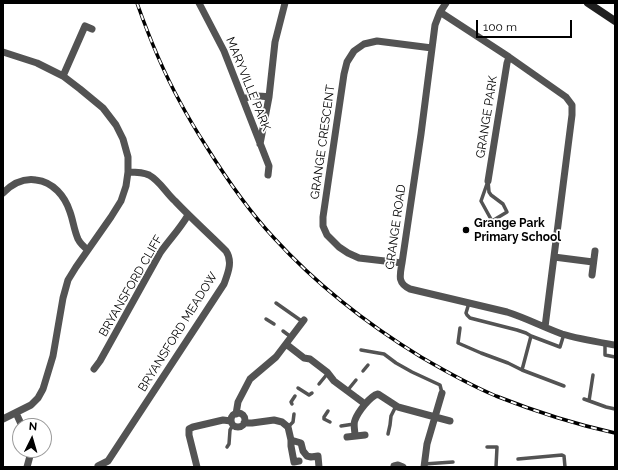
<!DOCTYPE html>
<html>
<head>
<meta charset="utf-8">
<style>
  body { margin:0 }
  #map { position:relative; width:618px; height:470px; overflow:hidden; background:#fff; font-family:Raleway,sans-serif }
  canvas { display:block }
  .frame { position:absolute; inset:0; border:4px solid #000; pointer-events:none }
  .north { position:absolute; left:12px; top:418px; width:40px; height:40px; box-sizing:border-box; background:#fff; border:1px solid #999; border-radius:50%; rotate:5deg; font-size:11px; font-weight:700; line-height:16px; text-align:center; color:#000 }
  .north::after { content:''; display:block; margin:auto; width:14px; height:18px; background:#000; clip-path:polygon(50% 0,100% 100%,50% 72%,0 100%) }
  .scale { position:absolute; left:476px; top:20px; width:96px; height:18px; box-sizing:border-box; border:2px solid #000; border-top:0; padding-left:5px; font-size:12px; line-height:14px; white-space:nowrap; color:#000; -webkit-text-stroke:3px #fff; paint-order:stroke }
</style>
</head>
<body>
<div id="map">
<canvas width="618" height="470"></canvas>
<div class="frame"></div>
<div class="north">N</div>
<div class="scale">100 m</div>
</div>
<script>
const g = document.querySelector('canvas').getContext('2d');
g.lineJoin = 'round';
function trace(path, color, width, dash) { g.strokeStyle = color; g.lineWidth = width; g.lineCap = dash ? 'butt' : 'round'; g.setLineDash(dash || []); g.stroke(path); }
function drawText(font, color, halo, rows, align = 'center') {
  g.font = font + ' Raleway,sans-serif'; g.lineWidth = 3.5; g.setLineDash([]); g.textBaseline = 'middle'; g.strokeStyle = halo; g.fillStyle = color; for (const [text, x, y, turn = 0] of rows) {
    g.save(); g.translate(x, y); g.rotate((+turn || 0) * Math.PI / 180); g.textAlign = isNaN(turn) ? turn : align; if (halo) g.strokeText(text, 0, 0); g.fillText(text, 0, 0); g.restore();
  }
}
trace(new Path2D(`
  M488 181 489 192 491 195 503 204 507 212 492 221 481 201Z
  M276 303 303 322
  M469 303 466 313 467 315 470 318 517 330 526 333 531 336
  M266 319 274 324
  M460 328 458 343 481 353 508 363 522 370
  M283 331 291 337
  M605 344V355L615 357
  M361 350 384 354 396 363 412 372 440 385 442 393
  M363 371 368 365
  M319 384 328 373
  M564 386 522 370 531 336 560 347 564 334
  M298 388 309 395 312 393
  M347 391 356 380
  M584 399 606 407 615 409
  M589 401 593 375
  M292 404 291 402 295 396
  M328 411 324 417V419L330 422
  M341 426 354 424
  M288 427 293 422 294 414
  M388 434 390 425 391 416 396 406
  M227 447 229 444 230 430 233 425
  M487 447H497L496 467
  M518 459 562 455 564 456 565 467
  M424 464 453 462`), '#535353', 3.5);
trace(new Path2D(`
  M199 3 224 51 269 166 268 175
  M446 3 440 12 435 25 421 134 402 263C400 275 397 283 410 289L507 312C526 318 543 327 562 334 579 339 598 342 615 345
  M440 12 509 57 566 97 572 105V115L545 327
  M3 52 37 63 63 76 80 89 103 108 116 125 123 139 128 157V172L126 186 121 201 111 217 76 267 68 280 63 298 53 356 43 389 38 398 31 405 3 419
  M63 76 85 26 92 29
  M243 99C251 95 260 96 269 97
  M260 144 269 97 275 42 285 3
  M488 181 507 63 509 57
  M3 193C12 184 23 178 36 180 53 182 65 196 70 212 73 220 74 230 78 239 80 243 84 247 88 250
  M554 257 593 262
  M402 263 359 258 348 253 339 247 327 235 323 226V217L344 74 347 62 354 51 364 44 377 41 432 48
  M592 275 595 251
  M286 344 304 358 310 359 327 372 334 381 365 404
  M94 369 100 361 160 253C169 240 180 229 188 215
  M16 413 22 426
  M231 420a7 7 0 1 1 14 0a7 7 0 1 1-14 0Z
  M236 414 238 402 250 379 276 357 304 320
  M244 423H252L274 420 282 422 288 427 291 440V446L294 462 299 461
  M355 435C355 431 353 424 355 420 358 412 370 396 378 394L398 407 450 421
  M347 437 365 435
  M291 440 301 443 303 451 307 456 311 457 318 456 319 467
  M98 466 108 461 224 284C228 273 233 261 226 251 209 234 191 218 175 201 166 193 160 181 149 175 143 172 135 172 128 172
  M394 466 398 465 403 467
  M27 467 30 456V450
  M197 467 189 435V429L193 427 223 420 231 421
  M424 467 427 444 442 393`), '#535353', 7);
trace(new Path2D(`
  M588 3 615 21`), '#202020', 8);
const rail = new Path2D(`
  M137 3C149 37 163 71 180 102 188 117 197 132 206 146 226 178 248 210 274 238 317 285 367 324 421 357 445 371 470 385 496 396 534 411 574 424 615 433`);
trace(rail, '#000', 3.5);
trace(rail, '#fff', 2, [6]);
for (const [x, y, r, color] of [
  [466,230,4,"#000"]
]) { const dot = new Path2D(); dot.arc(x, y, r, 0, 2 * Math.PI); g.fillStyle = color; g.fill(dot); trace(dot, '#fff', 1.5); }
drawText('12px', '#000', '#fff', [
  ["MARYVILLE PARK",248,84,68],
  ["GRANGE PARK",487,117,-81],
  ["GRANGE CRESCENT",323,142,-82],
  ["GRANGE ROAD",396,227,-82],
  ["BRYANSFORD CLIFF",131,286,-60],
  ["BRYANSFORD MEADOW",178,332,-58]
]);
drawText('bold 12px', '#000', '#fff', [
  ["Grange Park",474,223],
  ["Primary School",474,237]
], 'left');
</script>
</body>
</html>
